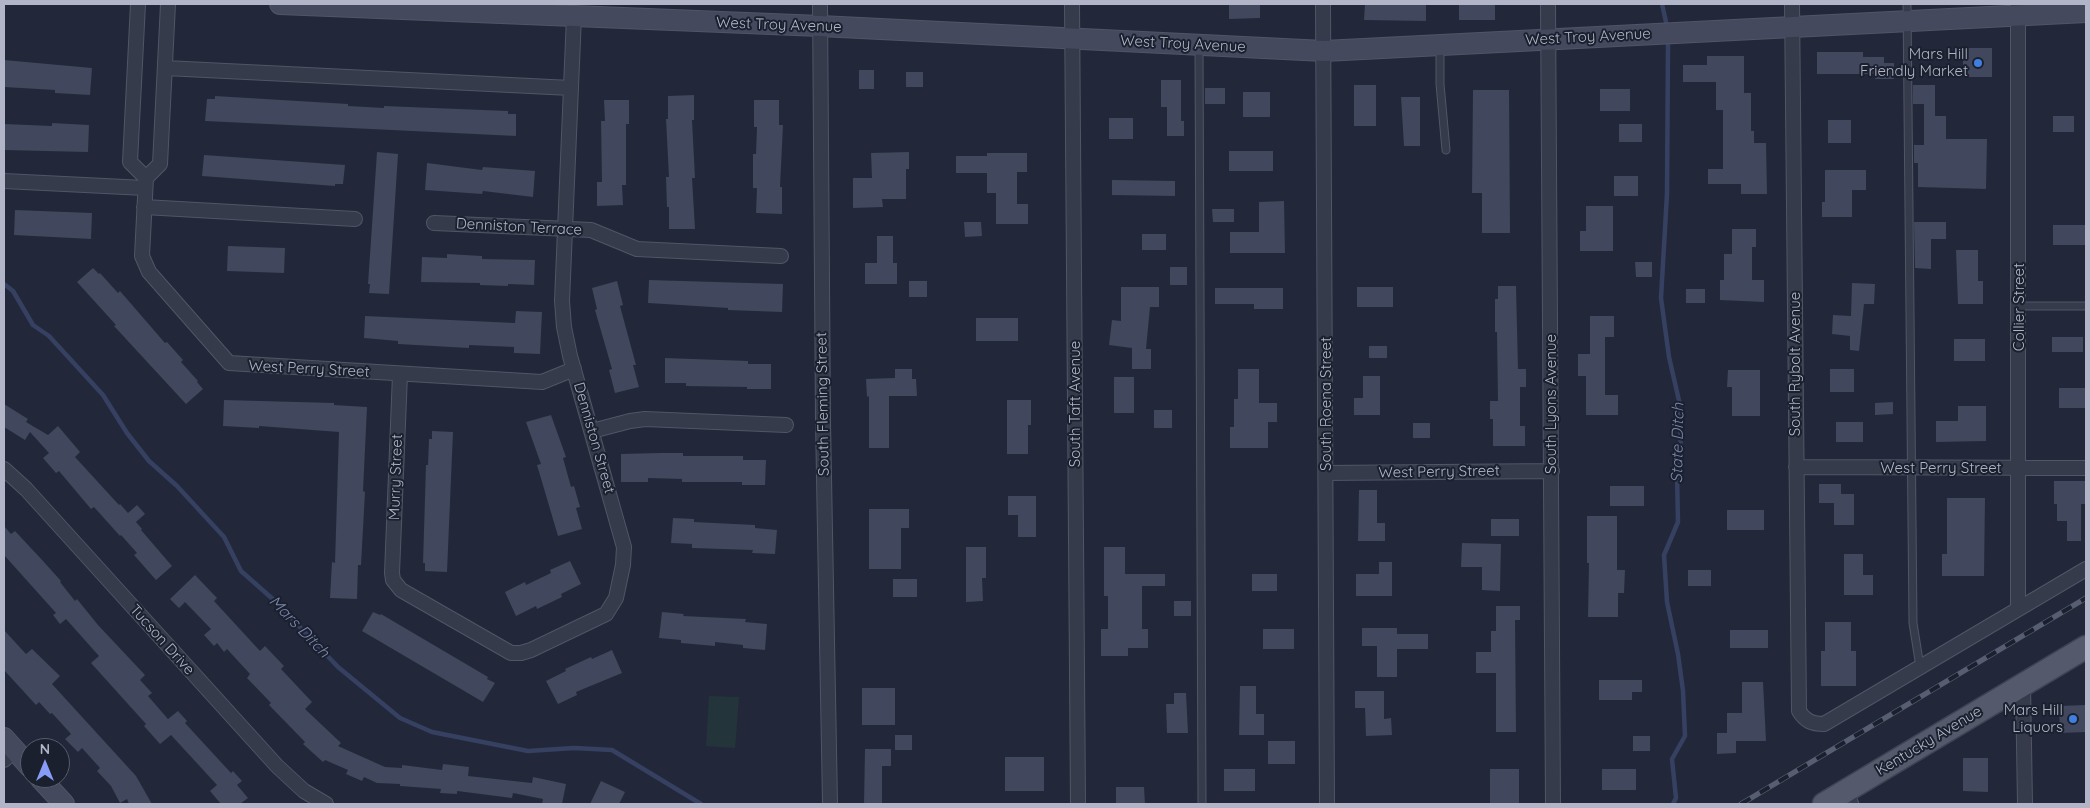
<!DOCTYPE html>
<html>
<head>
<meta charset="utf-8">
<style>
  body { margin:0 }
  #map { position:relative; width:2090px; height:808px; overflow:hidden; background:#22283a; font-family:Quicksand,sans-serif }
  canvas { display:block }
  .frame { position:absolute; inset:0; border:5px solid #b1b5c7; pointer-events:none }
  .north { position:absolute; left:20px; top:738px; width:50px; height:50px; box-sizing:border-box; background:#1b202f; border:1px solid #575c6c; border-radius:50%; rotate:0deg; font-size:14px; font-weight:700; line-height:20px; text-align:center; color:#b1b5c7 }
  .north::after { content:''; display:block; margin:auto; width:18px; height:22px; background:#879cf6; clip-path:polygon(50% 0,100% 100%,50% 72%,0 100%) }
</style>
</head>
<body>
<div id="map">
<canvas width="2090" height="808"></canvas>
<div class="frame"></div>
<div class="north">N</div>
</div>
<script>
const g = document.querySelector('canvas').getContext('2d');
g.lineJoin = 'round';
function fillPath(path, color) { g.fillStyle = color; g.fill(path, 'evenodd'); }
function trace(path, color, width, dash) { g.strokeStyle = color; g.lineWidth = width; g.lineCap = dash ? 'butt' : 'round'; g.setLineDash(dash || []); g.stroke(path); }
function drawText(font, color, halo, rows, align = 'center') {
  g.font = font + ' Quicksand,sans-serif'; g.lineWidth = 4; g.setLineDash([]); g.textBaseline = 'middle'; g.strokeStyle = halo; g.fillStyle = color; for (const [text, x, y, turn = 0] of rows) {
    g.save(); g.translate(x, y); g.rotate((+turn || 0) * Math.PI / 180); g.textAlign = isNaN(turn) ? turn : align; if (halo) g.strokeText(text, 0, 0); g.fillText(text, 0, 0); g.restore();
  }
}
fillPath(new Path2D(`
  M709 696 739 697 735 748 706 746Z`), '#24343b');
trace(new Path2D(`
  M1662 4 1666 22
  M1668 45 1667 194 1661 298 1669 357 1680 405 1681 461 1677 474 1678 522 1664 555 1667 602 1678 654 1683 691 1685 736 1672 759 1676 798 1673 804
  M4 284 13 291 33 325 49 336 103 395 127 433 149 461 177 486 224 537 241 571 275 601 338 667 400 718 432 732 528 751 574 748 612 750 701 804`), '#364061', 4.5);
fillPath(new Path2D(`
  M1229 4H1260V18L1229 19Z
  M1365 4H1426V21L1364 20Z
  M1459 4H1495V20H1459Z
  M1963 48H1992V77H1963Z
  M1817 52H1863V57H1884V63H1894V79H1875V74H1817Z
  M1707 56H1744V93H1751V131H1754V143H1766L1767 194H1741V184H1708V169H1723V110H1716V82H1683V65H1707Z
  M4 60 92 68 90 95 55 93V90L4 87Z
  M859 70H874V89H859Z
  M906 72H923V87H906Z
  M1161 80H1181V121H1184V136H1167V107H1161Z
  M1354 85H1376V126H1354Z
  M1913 85H1935V116H1946V139H1987L1986 189 1918 187V163H1914V145H1924V104H1913Z
  M1205 88H1225V104H1205Z
  M1600 89H1630V111H1600Z
  M1473 90H1509L1510 233H1482V193H1472Z
  M1243 92H1270V117H1243Z
  M694 95V120H692L695 178H692L695 229H669V207H667L666 177H669L666 119H668V96Z
  M215 96 348 104V106L384 108V106L508 111V114H516V136L205 121 207 99H215Z
  M1401 97H1420V146H1404Z
  M604 100H629V124H626V185H622L623 205 597 206V182H602L601 121H605Z
  M754 100H779V125H783L780 187H782V214L756 213 757 188H753V154H756L757 127H754Z
  M2053 116H2074V132H2053Z
  M1109 118H1133V139H1109Z
  M1828 120H1851V143H1828Z
  M52 123 89 125 88 152 4 150V124L52 126Z
  M1619 124H1642V142H1619Z
  M1229 151H1273V171H1229Z
  M377 152 398 154 389 294 369 293 370 284H368Z
  M909 152V169H906V199H882L883 207 853 208V178H872L871 153Z
  M987 153H1027V172H1017V204H1028V224H996V193H987V173H956V156H987Z
  M204 155 345 165 343 184H335V186L202 176Z
  M427 163 482 170 483 167 535 171 533 197 483 191 482 194 425 190Z
  M1825 170H1866V190H1852V217H1822V202H1825Z
  M1614 176H1638V196H1614Z
  M1112 180 1175 181V196L1112 195Z
  M1284 201 1285 253H1230V232H1259V202Z
  M1586 206H1613V251H1580V231H1586Z
  M1212 209H1234V222H1213Z
  M15 210 92 213 91 239 14 235Z
  M964 222H981L982 236 965 237Z
  M1914 222H1946V239H1931V269L1915 268Z
  M2053 225H2086V245H2053Z
  M1732 229H1756V247H1752V280H1764V302L1720 300V280H1724V254H1732Z
  M1142 234H1166V250H1142Z
  M877 236H893V263H897V284H865V263H877Z
  M228 246 285 248 284 273 227 271Z
  M1956 250H1978V281H1983V304H1958Z
  M447 254 482 256V259L535 260 534 285 508 284V286L480 285V283L421 282 422 257 447 258Z
  M1635 262H1652V277H1636Z
  M1170 267H1187V285H1170Z
  M93 268 99 274 100 273 118 293 120 291 165 343 167 342 183 360 181 362 198 381 197 382 203 389 186 404 114 326 116 325 77 282Z
  M649 280 783 284 782 312 728 310V308L648 303Z
  M617 281 623 305 620 306 636 365H633L639 387 615 393 609 370 612 369 595 310 597 309 592 288Z
  M909 281H927V297H909Z
  M1852 283 1875 284 1874 304H1864L1859 351 1850 350V336L1832 334 1833 315 1851 316Z
  M1498 286H1516L1518 369H1526V387H1520V426H1525V446H1493V419H1490V401H1498L1497 332H1495V299H1498Z
  M1121 287H1159V307H1150L1146 349H1151V369H1132V348L1109 345 1112 320 1121 321Z
  M1357 287H1393V307H1357Z
  M1215 288H1283V309H1254V304H1215Z
  M1686 289H1705V303H1686Z
  M516 311 542 312 540 354 514 353V347L469 345V348L398 344V341L364 338 365 316 515 323Z
  M1590 316H1614V337H1605V395H1618V415H1586V376H1578V354H1590Z
  M976 318H1018V341H976Z
  M2052 337H2083V352H2052Z
  M1954 339H1985V361H1954Z
  M1369 346H1387V358H1369Z
  M665 358 748 361V364H771V389H747V387L686 386V383H665Z
  M895 369H912V379H916L917 396H889V448H869V396L867 397 866 379 895 378Z
  M1238 369H1259V403H1277V422H1268V448H1230V427H1234V399H1238Z
  M1830 369H1854V392H1830Z
  M1728 370H1760V416H1732V387H1727Z
  M1363 376H1380V415H1354V398H1363Z
  M1114 377H1134V413H1114Z
  M2059 388H2086V408H2059Z
  M224 400 334 403V405L367 407 363 491 365 492 361 565H358L357 599 330 598 332 562 335 563 339 432 259 426V428L223 426Z
  M1007 400H1031V425H1028V454H1007Z
  M1893 402V414L1875 415V403Z
  M4 404 28 419 26 422 48 435 58 426 80 452 75 457 119 505 120 504 128 513 137 505 145 514 136 522 142 529 141 530 172 566 156 580 134 555 137 553 121 535 120 536 94 507 91 509 59 471 56 473 43 458 49 453 30 432 25 440 4 427Z
  M1958 406H1986V441L1936 442V421H1958Z
  M1154 410H1172V428H1154Z
  M551 415 566 457 563 458 571 487 574 486 580 507 576 508 582 529 558 536 537 465 541 464 526 422Z
  M1836 422H1863V442H1836Z
  M1413 423H1430V438H1413Z
  M432 431 453 432 447 572 425 571V563H423L426 465H428L429 439H432Z
  M660 453H683V456H743V460H766L765 485H742V482H682V479L648 478V482H621V454Z
  M2054 481H2085V504H2081V541H2067V521H2057V504H2054Z
  M1819 484H1841V494H1854V525H1834V503H1819Z
  M1610 486H1644V506H1610Z
  M1359 490H1377V523H1385V541H1358Z
  M1008 496H1036V537H1018V515H1008Z
  M1947 498H1985L1984 576H1942V554H1947Z
  M869 509H909V528H901V569H869Z
  M1727 510H1764V530H1727Z
  M1587 516H1617V570H1625L1624 593H1618V617H1588L1589 563H1587Z
  M673 518 694 519V522L755 525V528L777 530 775 554 752 553 753 550 692 548V544L671 543Z
  M1491 519H1519V536H1491Z
  M4 526 11 534 15 531 43 561 61 581 60 582 75 601 77 599 98 625 145 675 140 680 152 693 148 696 168 719 178 711 187 721 185 723 231 773 233 771 242 781 237 785 248 798 240 804H221L210 791 217 785 171 735 160 744 144 726 146 724 91 663 99 656 66 619 60 624 53 615 56 613 4 555Z
  M1462 543 1501 544 1500 591 1482 590V567H1461Z
  M966 547H986V578H982L983 601 966 602Z
  M1104 547H1125V574H1165V586H1142V629H1148V648H1128V656H1101V629H1108V596H1104Z
  M1844 554H1863V575H1873V595H1844Z
  M570 561 581 584 561 594 562 597 537 609 536 606 516 616 505 592 525 582 526 585 551 573 550 570Z
  M1379 562H1392V596H1356V574H1379Z
  M1688 570H1711V586H1688Z
  M1252 574H1277V591H1252Z
  M195 575 217 598 214 601 260 651 265 646 284 666 281 669 312 702 305 709 341 743 338 746 385 767 402 768V765L442 770 443 764 469 767 468 776 532 783 533 777 566 784 562 804H542L543 799 513 793 512 798 457 791V794L440 793 441 789 400 786V784L377 783 364 777 362 781 346 774 348 770 325 760 323 762 303 744 305 742 269 705 271 703 247 678 250 674 227 649 224 652 217 643 214 646 204 635 211 629 185 602 179 608 170 599Z
  M893 579H917V597H893Z
  M1174 601H1191V616H1174Z
  M1496 606H1520V620H1515L1516 732H1496V673H1476V652H1491V631H1496Z
  M373 612 380 615 381 614 488 677 487 679 495 683 483 702 362 631Z
  M662 612 684 614 683 616 746 619 745 622 767 624 765 650 743 648V645L715 642V646L681 643V640L659 638Z
  M1825 622H1851V651H1856V686H1821V651H1825Z
  M1362 628H1397V634H1428V649H1397V677H1377V646H1362Z
  M1263 629H1294V649H1263Z
  M4 630 26 654 32 649 60 676 52 684 136 776 152 804H129L127 799 120 803 111 786 97 771 100 768 82 748 78 752 65 739 71 734 52 713 50 714 39 702 36 705 4 670Z
  M1730 630H1768V648H1730Z
  M612 650 622 673 576 692 577 695 558 704 546 681 566 671 565 669 591 657 592 659Z
  M1599 680H1642V692H1632V700H1599Z
  M1742 682H1763L1766 741H1736V753L1717 754V733H1727V713H1742Z
  M1240 686H1256V714H1264V735H1239Z
  M862 688H895V725H862Z
  M1355 691H1384V719L1391 718 1392 735 1366 736 1365 708H1355Z
  M1174 693H1186L1188 733H1167L1166 704H1174Z
  M2086 705V732L2060 733 2059 706Z
  M895 735H912V750H895Z
  M1633 736H1650V751H1633Z
  M1268 741H1295V764H1268Z
  M865 749H891V766H882V804H864Z
  M1005 757H1044V791H1005Z
  M1963 758H1988V792L1963 791Z
  M1224 769H1255V791H1224Z
  M1490 769H1519V804H1490Z
  M1602 769H1636V790H1602Z
  M601 781 625 792 619 804H590Z
  M1116 787H1144L1145 804H1116Z`), '#41475c');
const lane = new Path2D(`
  M1907 4 1913 623 1920 667
  M1199 46 1202 804
  M1440 46V84L1446 150
  M2019 306H2086
  M1850 792 1855 804`);
const street = new Path2D(`
  M138 4 130 162 146 178
  M168 4 160 164 146 178 142 256 149 272 229 363 542 382 574 369
  M820 4 823 422 830 804
  M1072 4 1078 804
  M1323 4 1327 804
  M1548 4 1553 804
  M1792 4 1799 711C1805 721 1812 724 1824 724L2086 569
  M165 68 571 88
  M4 181 145 188
  M144 207 355 219
  M434 223 591 230 637 249 781 256
  M400 374 392 573 393 580 401 590 511 653H521L531 650 606 614 616 598 623 565 624 547 570 356 564 327 562 301 574 16
  M592 431 630 421 645 419 786 425
  M1796 467 2086 468
  M4 469 26 489 277 766 304 791 326 804
  M1326 473 1552 471
  M2018 609V4
  M2023 685 2025 804
  M4 760 15 750`);
const secondary = new Path2D(`
  M280 4 820 26 1324 51 2086 12
  M4 738 30 767
  M40 778 64 804`);
const primary = new Path2D(`
  M1824 804 2086 647`);
trace(lane, '#515565', 9);
trace(street, '#515565', 16);
trace(secondary, '#515565', 22);
trace(primary, '#3f4454', 25);
trace(lane, '#363b4b', 7);
trace(street, '#363b4b', 14);
trace(secondary, '#44495e', 20);
trace(primary, '#54596b', 22);
const rail = new Path2D(`
  M1741 804 2086 598`);
trace(rail, '#585e72', 5.5);
trace(rail, '#1b202f', 4, [11]);
for (const [x, y, r, color] of [
  [1978,63,5,"#3f7fe0"],
  [2073,719,5,"#3f7fe0"]
]) { const dot = new Path2D(); dot.arc(x, y, r, 0, 2 * Math.PI); g.fillStyle = color; g.fill(dot); trace(dot, '#1b202f', 2); }
drawText('15px', '#b1b5c7', '#1b202f', [
  ["West Troy Avenue",779,25,2],
  ["West Troy Avenue",1588,37,-3],
  ["West Troy Avenue",1183,44,3],
  ["Denniston Terrace",519,227,3],
  ["Collier Street",2019,307,-90],
  ["South Rybolt Avenue",1795,364,-90],
  ["West Perry Street",309,369,3],
  ["South Fleming Street",823,404,-91],
  ["South Taft Avenue",1075,404,-90],
  ["South Roena Street",1326,404,-90],
  ["South Lyons Avenue",1551,404,-90],
  ["Denniston Street",594,438,74],
  ["West Perry Street",1941,468],
  ["West Perry Street",1439,472,-1],
  ["Murry Street",396,477,-88],
  ["Tucson Drive",162,640,48],
  ["Kentucky Avenue",1929,741,-31]
]);
drawText('15px', '#b1b5c7', '#1b202f', [
  ["Mars Hill",1968,54],
  ["Friendly Market",1968,71],
  ["Mars Hill",2063,710],
  ["Liquors",2063,727]
], 'right');
drawText('italic 16px', '#7a86ae', '#1b202f', [
  ["State Ditch",1678,443,-89],
  ["Mars Ditch",299,627,46]
]);
</script>
</body>
</html>
